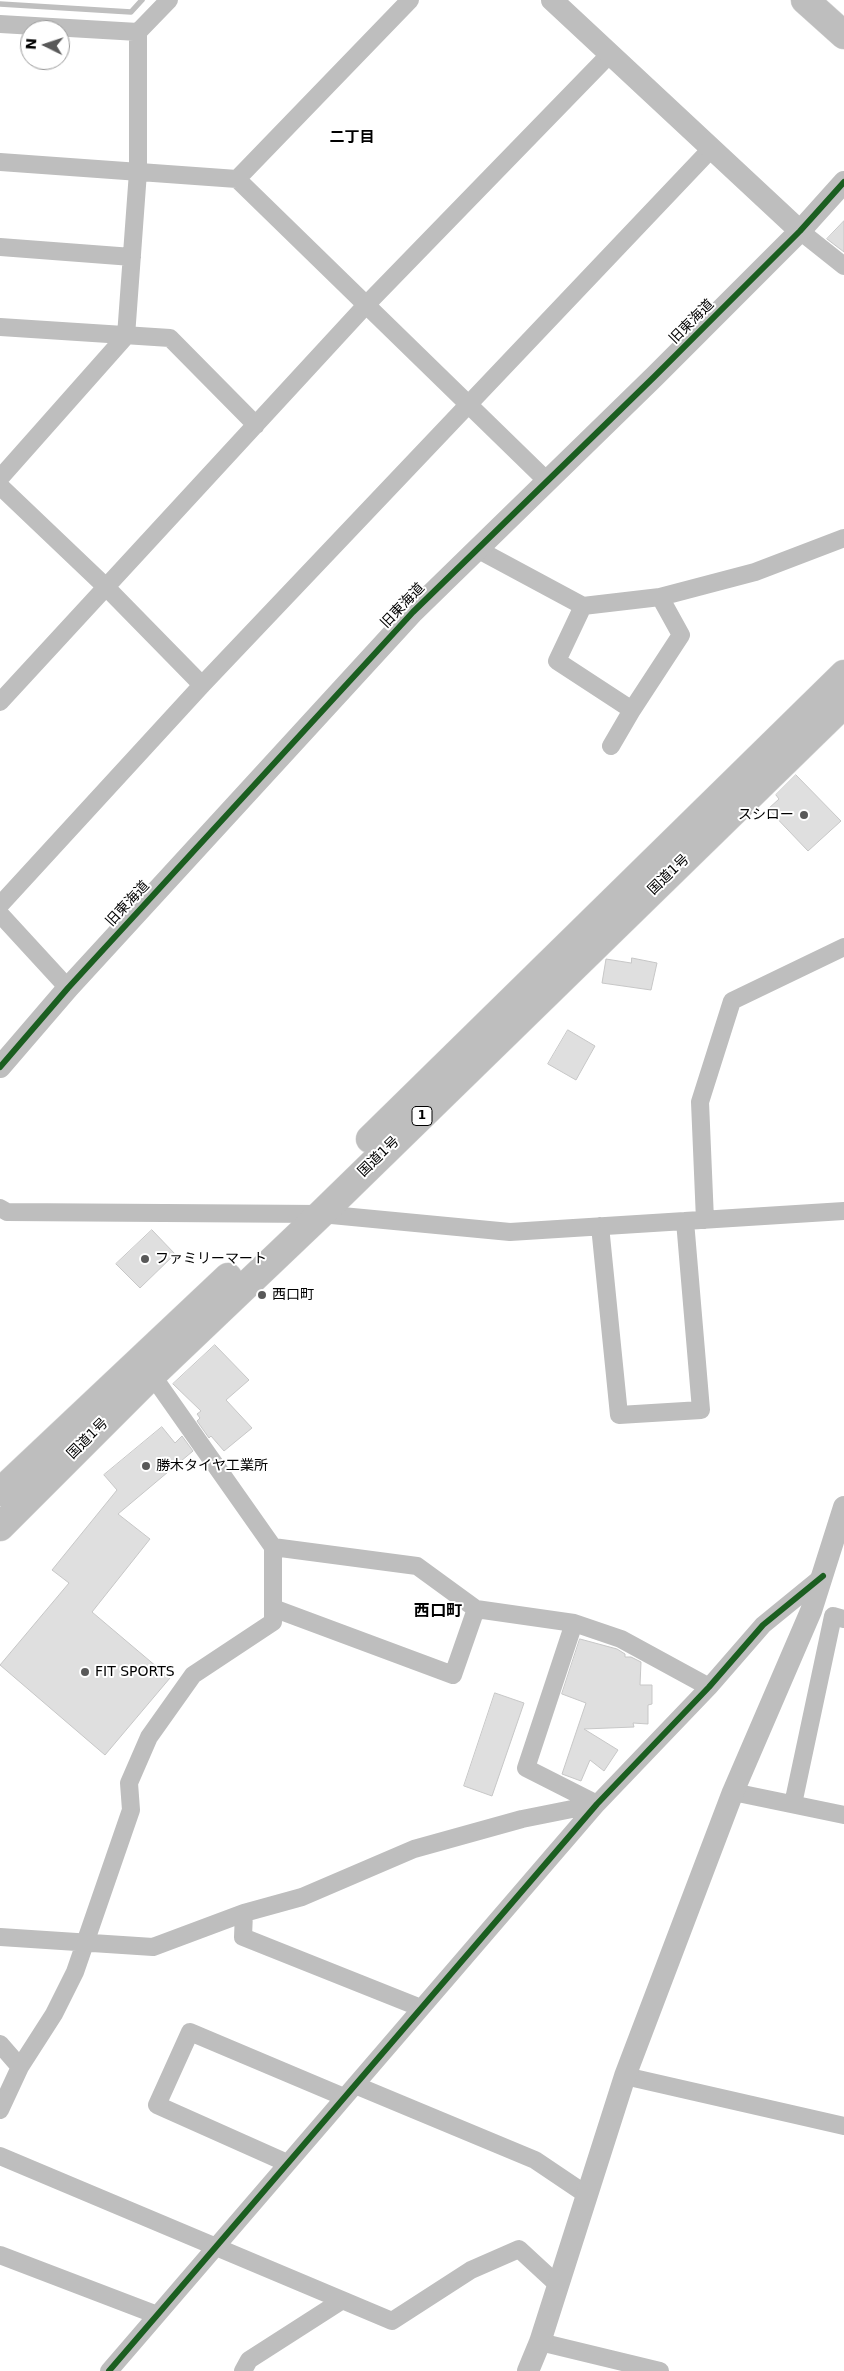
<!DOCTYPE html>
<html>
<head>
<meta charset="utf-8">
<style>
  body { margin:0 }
  #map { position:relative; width:844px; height:2371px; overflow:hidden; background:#fff; font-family:"DejaVu Sans",sans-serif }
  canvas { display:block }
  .north { position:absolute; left:20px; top:20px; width:50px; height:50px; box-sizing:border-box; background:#fff; border:1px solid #999; border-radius:50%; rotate:274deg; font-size:14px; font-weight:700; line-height:20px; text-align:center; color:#000 }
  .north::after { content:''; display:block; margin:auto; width:18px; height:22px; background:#595959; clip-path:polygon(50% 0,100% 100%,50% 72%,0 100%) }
</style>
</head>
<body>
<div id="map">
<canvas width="844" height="2371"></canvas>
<div class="north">N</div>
</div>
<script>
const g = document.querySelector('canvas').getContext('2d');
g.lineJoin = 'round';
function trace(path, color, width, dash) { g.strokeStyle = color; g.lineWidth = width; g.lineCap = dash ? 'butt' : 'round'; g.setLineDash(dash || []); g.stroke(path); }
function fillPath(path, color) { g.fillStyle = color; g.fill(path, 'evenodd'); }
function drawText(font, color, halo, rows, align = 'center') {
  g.font = font + ' "DejaVu Sans","Noto Sans JP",sans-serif'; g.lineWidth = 4; g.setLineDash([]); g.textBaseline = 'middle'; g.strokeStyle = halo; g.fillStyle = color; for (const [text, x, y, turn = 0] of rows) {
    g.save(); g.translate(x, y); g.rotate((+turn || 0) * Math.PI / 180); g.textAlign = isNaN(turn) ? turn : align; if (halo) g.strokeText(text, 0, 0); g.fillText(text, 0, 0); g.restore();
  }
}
trace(new Path2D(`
  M0 4 131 12 142 0`), '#bfbfbf', 5.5);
const building = new Path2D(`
  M844 221V252L827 239Z
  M796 775 841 821 808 851 768 809 779 799 776 795Z
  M632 958 657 963 651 990 602 983 606 959 631 963Z
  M568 1030 595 1046 576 1080 548 1064Z
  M152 1230 175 1254 140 1288 116 1264Z
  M215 1345 249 1380 226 1400 252 1428 224 1451 211 1436 209 1438 197 1421 200 1418 197 1414 201 1411 173 1384Z
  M162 1427 175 1443 182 1436 193 1451 118 1514 150 1539 92 1612 170 1678 105 1755 0 1665 69 1583 52 1570 117 1490 104 1475Z
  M580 1639 617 1649 625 1654V1657H631L641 1662 640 1685H652V1704L648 1705V1724L633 1723 634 1727 584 1729 618 1750 604 1771 590 1760 581 1781 562 1774 586 1703 562 1694Z
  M495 1693 524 1703 492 1796 464 1786Z`);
fillPath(building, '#dfdfdf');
trace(building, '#c7c7c7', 1);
const primary = new Path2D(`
  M805 0 844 35`);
const trunk = new Path2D(`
  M370 1139 844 674
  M0 1492 228 1277
  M0 1527 152 1375 321 1214 844 704`);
trace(primary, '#dbdbdb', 29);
trace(trunk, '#dbdbdb', 29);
trace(new Path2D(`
  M0 24 138 32 169 0
  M0 162 237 179 547 481
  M237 179 410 0
  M800 231 844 266
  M0 247 132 257
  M0 327 170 338 256 425
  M0 478 126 336 138 172V32
  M0 486 106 587 202 685
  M477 549 583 606 660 597 755 572 844 538
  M583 606 557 661 632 710
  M0 702 366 305 610 54
  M611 746 632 710 681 635 660 597
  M0 905 202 685 712 148
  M0 914 68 988
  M0 1208 7 1212 321 1214 510 1232 844 1211
  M705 1220 700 1102 732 1001 844 947
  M600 1226 619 1415 701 1410 685 1221
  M152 1375 273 1547 417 1566 476 1609 574 1623 621 1639 709 1687
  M273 1547V1608L453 1675 476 1609
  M574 1623 526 1768 597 1804
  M733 1792 844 1815
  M793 1804 833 1616 844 1619
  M244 1913 243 1937 421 2008
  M0 1937 153 1947 244 1913 302 1897 414 1849 522 1819 597 1804
  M0 2044 20 2067
  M625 2076 844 2126
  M355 2085 535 2160 587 2195
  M0 2110 20 2067 54 2014 75 1972 131 1810 129 1783 149 1737 193 1675 273 1622V1608
  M0 2156 392 2321 471 2270 519 2249 558 2285
  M287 2163 157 2105 190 2032 344 2097
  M0 2255 157 2315
  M540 2342 660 2371
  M109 2371 597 1804 709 1687 763 1625 823 1576
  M243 2371 249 2360 341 2301`), '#bebebe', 18);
trace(new Path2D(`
  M552 0 800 231
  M0 1067 68 988 413 612 654 377 800 231 844 182
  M528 2371 540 2342 625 2076 733 1792 811 1611 844 1507`), '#bebebe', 22);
trace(primary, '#bebebe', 28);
trace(trunk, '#bebebe', 28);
trace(new Path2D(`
  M0 1067 68 988 413 612 654 377 800 231 844 182
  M109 2371 597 1804 709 1687 763 1625 823 1576`), '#1b5e20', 6);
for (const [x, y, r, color] of [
  [804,815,5,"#595959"],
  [145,1259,5,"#595959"],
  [262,1295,5,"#595959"],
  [146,1466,5,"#595959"],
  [85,1672,5,"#595959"]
]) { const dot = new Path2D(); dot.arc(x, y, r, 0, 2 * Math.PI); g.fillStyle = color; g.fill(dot); trace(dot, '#fff', 2); }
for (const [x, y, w] of [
  [422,1116,20]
]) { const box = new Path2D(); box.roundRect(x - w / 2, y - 9.5, w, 19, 4); g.fillStyle = '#fff'; g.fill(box); trace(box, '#000', 1); }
drawText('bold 12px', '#000', null, [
  ["1",422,1116]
]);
drawText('14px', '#000', '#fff', [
  ["旧東海道",692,322,-45],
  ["旧東海道",403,606,-46],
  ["国道1号",669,875,-44],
  ["旧東海道",128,904,-47],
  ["国道1号",379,1157,-44],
  ["国道1号",88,1439,-45]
]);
drawText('14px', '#000', '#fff', [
  ["スシロー",794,815,"right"],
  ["ファミリーマート",155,1259],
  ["西口町",272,1295],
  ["勝木タイヤ工業所",156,1466],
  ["FIT SPORTS",95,1672]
], 'left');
drawText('bold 15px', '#000', '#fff', [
  ["二丁目",352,138]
]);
drawText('bold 16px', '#000', '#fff', [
  ["西口町",438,1612]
]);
</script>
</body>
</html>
